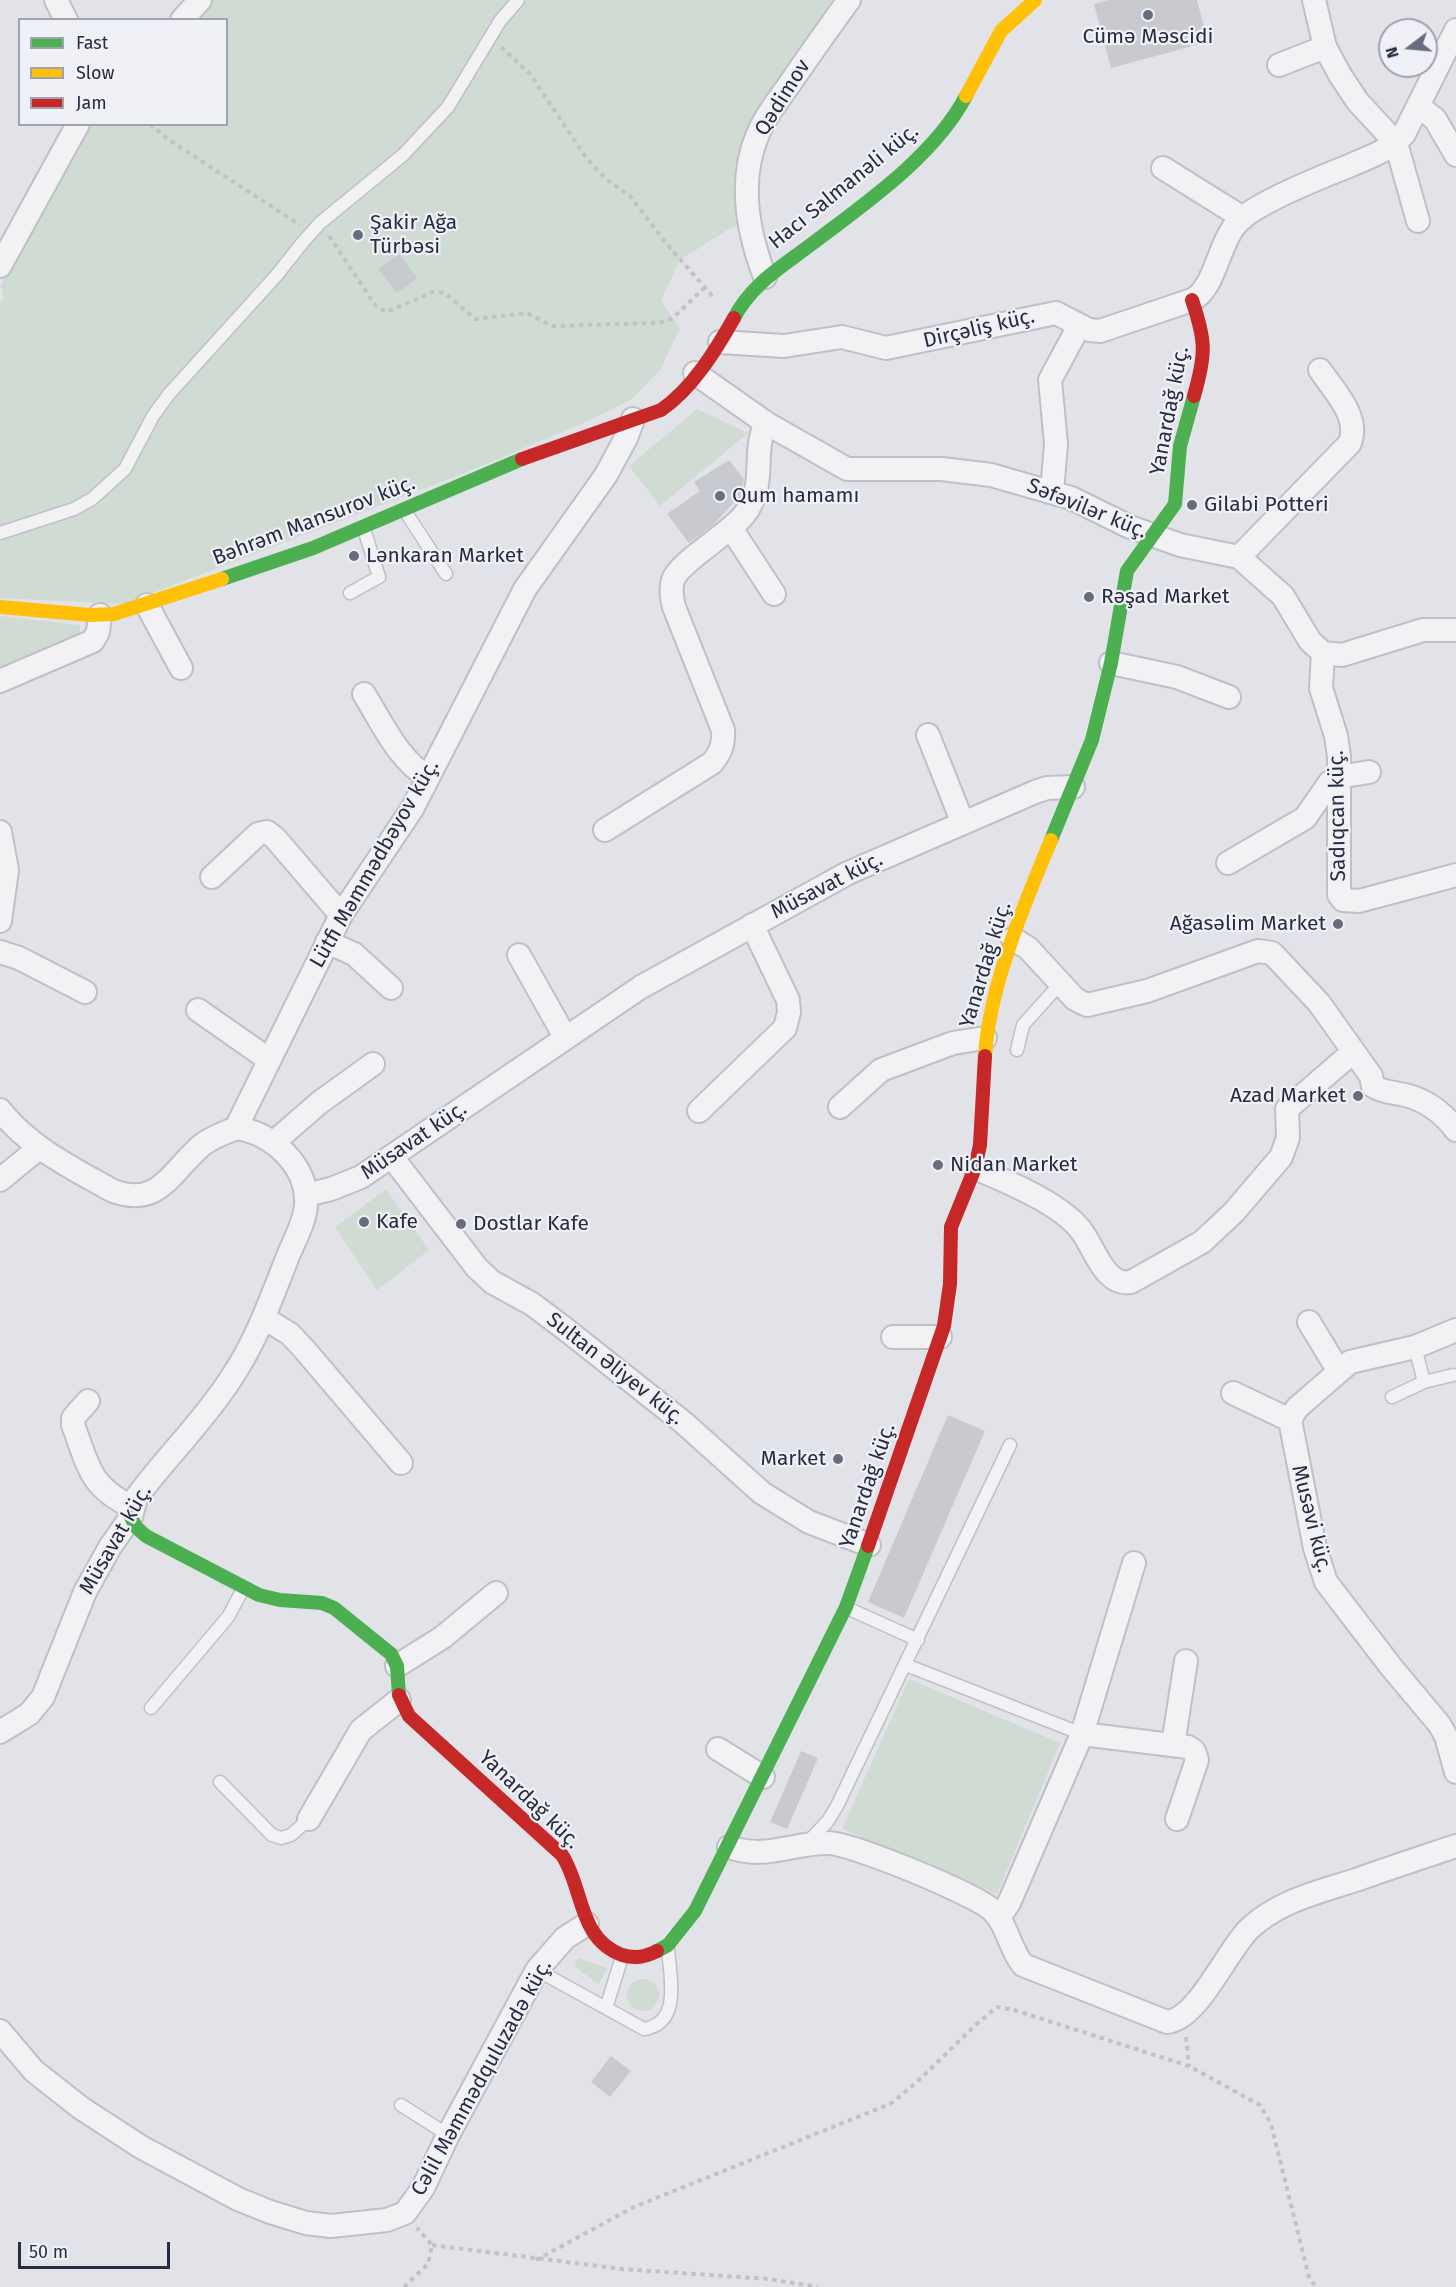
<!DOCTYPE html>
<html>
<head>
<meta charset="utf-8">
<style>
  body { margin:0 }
  #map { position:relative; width:1456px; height:2287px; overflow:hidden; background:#e2e3e8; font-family:"Fira Sans",sans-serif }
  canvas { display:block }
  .legend { position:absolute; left:18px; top:18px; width:210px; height:108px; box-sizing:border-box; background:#f0f1f7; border:2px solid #a0a2af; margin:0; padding:8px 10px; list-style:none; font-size:18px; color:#282c42 }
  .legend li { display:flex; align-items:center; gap:12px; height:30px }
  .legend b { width:30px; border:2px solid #a0a2af }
  .north { position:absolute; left:1378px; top:18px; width:60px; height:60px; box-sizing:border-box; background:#f0f1f7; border:2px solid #a0a2af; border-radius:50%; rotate:254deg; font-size:16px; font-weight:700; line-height:24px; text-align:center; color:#282c42 }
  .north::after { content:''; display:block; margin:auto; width:21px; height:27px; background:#696c7c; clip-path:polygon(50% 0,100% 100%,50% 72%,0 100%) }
  .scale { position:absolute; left:18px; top:2242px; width:152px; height:27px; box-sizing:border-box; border:3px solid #282c42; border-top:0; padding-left:8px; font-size:18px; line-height:21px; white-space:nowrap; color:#282c42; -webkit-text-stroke:4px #f0f1f7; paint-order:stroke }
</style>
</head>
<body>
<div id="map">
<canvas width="1456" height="2287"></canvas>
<ul class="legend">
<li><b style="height:8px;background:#4caf50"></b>Fast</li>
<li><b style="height:8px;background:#ffc107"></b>Slow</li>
<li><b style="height:8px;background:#c62828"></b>Jam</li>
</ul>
<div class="north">N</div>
<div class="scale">50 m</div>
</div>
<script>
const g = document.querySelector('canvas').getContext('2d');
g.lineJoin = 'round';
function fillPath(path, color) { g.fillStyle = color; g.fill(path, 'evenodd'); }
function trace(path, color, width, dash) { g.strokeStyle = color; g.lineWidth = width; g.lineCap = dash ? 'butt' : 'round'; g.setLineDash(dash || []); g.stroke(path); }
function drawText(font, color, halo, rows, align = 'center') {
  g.font = font + ' "Fira Sans",sans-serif'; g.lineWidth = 4.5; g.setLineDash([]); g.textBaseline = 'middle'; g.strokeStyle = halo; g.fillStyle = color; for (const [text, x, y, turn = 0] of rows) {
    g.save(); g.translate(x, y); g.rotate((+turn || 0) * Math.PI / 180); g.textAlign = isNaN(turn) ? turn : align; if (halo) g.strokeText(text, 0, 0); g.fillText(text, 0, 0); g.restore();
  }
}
fillPath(new Path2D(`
  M212 0H839L758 120 742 221 680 260 661 300 680 329 660 370 631 400 588 421 467 472 124 604 0 598V303L4 299 1 285 87 125 226 124V20L195 19Z
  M697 409 748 433 660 506 629 466Z
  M0 616 80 625V639L0 671Z
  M386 1189 429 1250 377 1290 335 1227Z
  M909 1679 1060 1743 997 1894 842 1829Z
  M578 1958 607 1968 599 1985 574 1966Z
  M627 1995a16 16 0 1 1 32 0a16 16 0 1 1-32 0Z`), '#d0dbd3');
fillPath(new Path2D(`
  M1109 0H1197L1208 42 1111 68 1094 4Z
  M399 254 417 278 397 293 378 269Z
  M729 460 744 479 740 496 714 524 689 543 667 514 700 491 694 482Z
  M948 1415 985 1431 904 1618 868 1602Z
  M801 1751 818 1758 787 1829 770 1822Z
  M611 2056 631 2071 610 2097 591 2082Z`), '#c9cad0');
const lane = new Path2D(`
  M405 511 446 574
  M0 533 74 509 92 499 125 469 153 416 169 394 276 276 303 242 320 223 403 155 448 107 500 21 518 0
  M350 593 379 577 364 529
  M1017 1050 1023 1025 1059 985
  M1415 1347 1424 1382
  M1392 1397 1424 1382 1453 1375
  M847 1608 918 1640
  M906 1665 1082 1734
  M151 1708 228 1617 243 1589
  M220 1782 272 1835 281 1838 291 1835 309 1819
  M807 1843 828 1821 837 1806 1010 1445
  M537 1970 644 2029C682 2023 670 1977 668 1949
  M606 2008 622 1957
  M401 2105 448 2135`);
const street = new Path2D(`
  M56 0 66 20
  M1314 0 1325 47 1340 75 1358 102 1396 143 1418 221
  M182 20 200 0
  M1279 65 1325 47
  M1418 106 1435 119 1456 155
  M1163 168 1243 218
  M0 266 78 124
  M765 277C748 233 738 180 758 134 766 114 781 97 793 79 811 53 830 26 849 0
  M720 342 784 346 842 337 886 348 1056 313 1089 330 1100 331 1192 300C1217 287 1218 239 1241 219 1262 201 1321 177 1349 166 1369 157 1389 151 1404 134L1456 30
  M695 373 766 423 847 469H942L991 475 1071 498 1130 527 1180 545 1239 557 1283 596 1310 641 1323 653 1342 655 1423 630H1456
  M1052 492 1056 444 1050 380 1079 326
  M731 528 774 594
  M1239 557 1350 443C1360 416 1334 391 1320 370
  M147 605 181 668
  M1323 653 1321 688 1336 736 1339 756V895L1343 900 1359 901 1456 875
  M1111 663 1177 677 1229 697
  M0 681 93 641 98 632 100 615
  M364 694C381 721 399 761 428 777
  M928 735 962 821
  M605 830 712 763C721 752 724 744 723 730L674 607C672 598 670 589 673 580 679 562 729 534 744 515 768 484 751 454 766 423
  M0 832 7 870 0 921
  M1228 863 1305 818 1330 782 1339 777 1369 772
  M212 877 258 834 267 832 275 838 341 915
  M1013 939 1028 948 1075 999 1087 1005 1147 991 1258 951 1272 953 1319 1003 1371 1076 1373 1086C1384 1093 1393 1092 1405 1095 1426 1100 1443 1113 1456 1130
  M327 942 354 954 391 988
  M0 952 19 958 85 992
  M519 955 565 1037
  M198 1010 268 1059
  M840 1107 881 1070 953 1043 985 1038
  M0 1110C30 1148 72 1168 113 1191 160 1208 171 1171 202 1145 212 1137 225 1133 236 1128L341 915 412 809 525 589 606 475 627 436 633 419
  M699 1111 785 1028 789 1012 788 1000 752 925
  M273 1143 319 1103 373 1064
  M392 1157 477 1268 492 1282 532 1304 564 1328 684 1423 762 1493 809 1522 869 1545
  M975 1168C1006 1181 1059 1203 1080 1229 1094 1246 1104 1287 1131 1282L1202 1242 1234 1212 1281 1157 1288 1138 1287 1109 1353 1052
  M0 1180 39 1148
  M306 1195 331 1189 361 1177 641 987 848 873 1035 792 1047 788 1073 787
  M264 1318 290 1334 304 1349 401 1463
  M1309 1322 1338 1370
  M1456 1330 1415 1347 1350 1362 1297 1408 1290 1420 1315 1548 1326 1582 1392 1668 1439 1724 1446 1736 1456 1772
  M893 1337H940
  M1233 1393 1290 1420
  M88 1401 73 1418V1425C89 1467 89 1486 132 1507
  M397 1666 443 1637 496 1593
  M0 1732 29 1714 43 1697 85 1592 110 1547 131 1517 136 1498C166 1457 203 1422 230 1380 256 1342 271 1299 288 1256 294 1241 305 1222 306 1205 308 1166 273 1133 236 1128
  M1082 1734 1188 1747 1194 1751 1197 1760 1177 1819
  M1173 1745 1186 1661
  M718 1749 763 1777
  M309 1819 361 1730 399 1700
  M729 1847C767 1860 790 1843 828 1843 851 1843 975 1894 992 1910 1008 1925 1009 1948 1023 1965L1167 2022C1198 2019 1226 1952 1249 1929 1278 1901 1319 1892 1356 1880 1389 1868 1423 1857 1456 1846
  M999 1917 1009 1903 1082 1734 1134 1563
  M0 2031 34 2071 81 2108 141 2147 238 2199 270 2212 306 2223 331 2226 387 2220 405 2213 423 2188 448 2135 537 1970 565 1938 587 1924`);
trace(lane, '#bfc0c6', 15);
trace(street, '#bfc0c6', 26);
trace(new Path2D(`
  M501 47 530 74 587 159 606 179 630 196 665 242 714 298
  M150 124 166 138 300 225
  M329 236 376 306 386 312 433 292 445 293 475 319 527 313 552 326 659 323 673 318 705 287
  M1186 2037 1189 2066
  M432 2245 622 2269 769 2279 818 2287
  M536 2260 634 2207 890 2104C929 2075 959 2037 997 2007L1014 2010 1189 2066 1260 2105 1271 2124 1309 2277 1316 2287
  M404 2287 428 2264 432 2245 417 2228`), '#c1c2c8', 4, [4.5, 4.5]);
trace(lane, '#f2f2f4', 12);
trace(street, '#f2f2f4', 22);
trace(new Path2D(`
  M734 318C751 285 780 268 809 246 863 205 934 157 966 96
  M222 579 313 548 522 459
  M1051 840 1092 740 1111 663 1127 571 1175 504 1180 446 1194 396
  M131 1517 136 1527 146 1536 259 1595 280 1600 322 1603 334 1608 391 1654 397 1666 399 1695
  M657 1951 668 1945 695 1911 846 1607 868 1546`), '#4caf50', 14);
trace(new Path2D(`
  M966 96 1001 31 1035 0
  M0 607 90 615 114 614 222 579
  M985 1056C989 987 1024 905 1051 840`), '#ffc107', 14);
trace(new Path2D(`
  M1192 300C1206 341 1206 354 1194 396
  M522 459 661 410C692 389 716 350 734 318
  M868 1546 944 1326 950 1284 951 1227 975 1168 980 1145 985 1056
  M399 1695 409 1716 562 1855C584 1889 578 1939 622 1955 635 1959 645 1957 657 1951`), '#c62828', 14);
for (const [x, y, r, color] of [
  [1148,15,6,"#696c7c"],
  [358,235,6,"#696c7c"],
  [720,496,6,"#696c7c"],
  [1192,505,6,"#696c7c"],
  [354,556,6,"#696c7c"],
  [1089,597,6,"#696c7c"],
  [1338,924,6,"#696c7c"],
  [1358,1096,6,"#696c7c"],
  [938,1165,6,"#696c7c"],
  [364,1222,6,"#696c7c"],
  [461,1224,6,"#696c7c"],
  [838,1459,6,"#696c7c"]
]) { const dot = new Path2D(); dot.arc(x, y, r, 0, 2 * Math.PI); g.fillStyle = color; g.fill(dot); trace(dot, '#f0f1f7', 2); }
drawText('21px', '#282c42', '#f0f1f7', [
  ["Cümə Məscidi",1148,37,"center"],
  ["Şakir Ağa",370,223],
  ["Türbəsi",370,247],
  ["Qum hamamı",732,496],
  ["Gilabi Potteri",1204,505],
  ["Lənkaran Market",366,556],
  ["Rəşad Market",1101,597],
  ["Ağasəlim Market",1326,924,"right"],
  ["Azad Market",1346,1096,"right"],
  ["Nidan Market",950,1165],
  ["Kafe",376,1222],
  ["Dostlar Kafe",473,1224],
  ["Market",826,1459,"right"]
], 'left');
drawText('21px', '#282c42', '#f0f1f7', [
  ["Qədimov",783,98,-58],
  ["Hacı Salmanəli küç.",844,187,-39],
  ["Dirçəliş küç.",979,329,-13],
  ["Yanardağ küç.",1170,411,-79],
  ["Səfəvilər küç.",1087,509,22],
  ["Bəhrəm Mansurov küç.",314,521,-21],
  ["Sadıqcan küç.",1338,816,-91],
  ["Lütfi Məmmədbəyov küç.",375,864,-60],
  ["Müsavat küç.",827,886,-27],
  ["Yanardağ küç.",986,965,-73],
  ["Müsavat küç.",414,1141,-34],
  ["Sultan Əliyev küç.",615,1369,38],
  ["Yanardağ küç.",868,1486,-71],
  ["Musəvi küç.",1311,1519,76],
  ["Müsavat küç.",116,1540,-60],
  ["Yanardağ küç.",529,1800,44],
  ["Cəlil Məmmədquluzadə küç.",482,2078,-61]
]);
</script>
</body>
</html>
